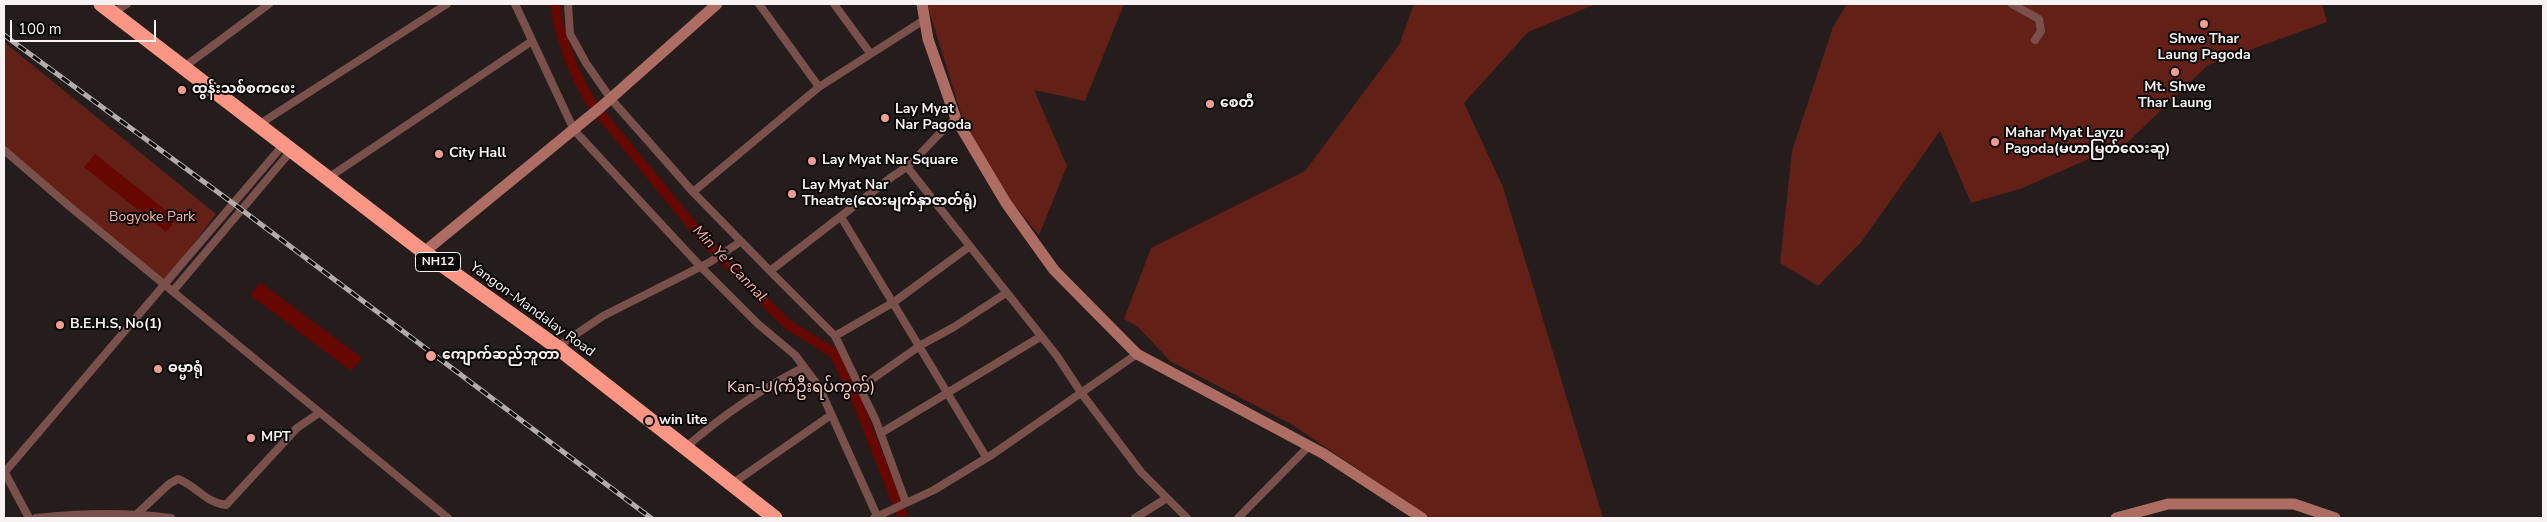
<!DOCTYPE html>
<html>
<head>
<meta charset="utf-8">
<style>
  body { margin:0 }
  #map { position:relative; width:2547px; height:522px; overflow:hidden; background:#241d1c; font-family:"Nunito Sans",sans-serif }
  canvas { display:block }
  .frame { position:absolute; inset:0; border:5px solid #f8f3f2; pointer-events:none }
  .scale { position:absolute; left:10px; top:20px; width:146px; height:22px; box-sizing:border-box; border:2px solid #f8f3f2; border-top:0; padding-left:6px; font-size:15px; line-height:18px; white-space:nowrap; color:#f8f3f2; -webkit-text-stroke:4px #0b0808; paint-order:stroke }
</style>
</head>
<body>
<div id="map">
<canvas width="2547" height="522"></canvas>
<div class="frame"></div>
<div class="scale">100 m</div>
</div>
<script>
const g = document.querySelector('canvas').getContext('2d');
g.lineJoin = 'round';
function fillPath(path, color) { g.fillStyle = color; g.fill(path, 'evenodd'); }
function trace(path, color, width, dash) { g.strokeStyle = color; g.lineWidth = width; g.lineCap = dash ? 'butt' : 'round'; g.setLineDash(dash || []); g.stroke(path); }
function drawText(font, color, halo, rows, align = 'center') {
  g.font = font + ' "Nunito Sans","Noto Sans Myanmar",sans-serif'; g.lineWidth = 4; g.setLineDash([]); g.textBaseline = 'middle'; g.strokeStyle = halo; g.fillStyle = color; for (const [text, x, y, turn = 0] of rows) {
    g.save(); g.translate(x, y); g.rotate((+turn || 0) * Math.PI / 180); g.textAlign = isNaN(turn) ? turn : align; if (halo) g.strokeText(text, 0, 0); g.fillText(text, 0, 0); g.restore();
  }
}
fillPath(new Path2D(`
  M927 4H1124L1085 101 1034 90 1067 166 1039 235 975 158Z
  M1414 4H1596L1528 32 1464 103 1503 187 1603 518H1430L1291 424 1170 361 1138 327 1124 319 1151 248 1305 171 1399 45Z
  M1847 4H2322L2327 22 2208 65 2128 142 2020 189 1971 203 1940 131 1862 241 1818 286 1780 263 1792 151 1833 27Z
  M4 42 216 214 164 283 4 150Z`), '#622017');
fillPath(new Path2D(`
  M95 154 177 219 166 232 84 167Z
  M260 282 362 358 351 371 250 295Z`), '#660701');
trace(new Path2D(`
  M555 4C560 39 572 70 590 101L704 240 787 324 834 353 857 401 903 518`), '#660701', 10);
trace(new Path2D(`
  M515 4 574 130 700 266 758 324 795 355 819 387 878 518
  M568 4 570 34 586 63 611 99 693 192 770 271 893 176C918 162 933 136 956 119
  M759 4 819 87
  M834 4 870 53
  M2012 4 2039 19 2041 31 2035 40
  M113 13 127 4
  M184 67 269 4
  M258 125 447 4
  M4 150 69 206 448 518
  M908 168 1057 356 1082 394 1141 472 1187 518
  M328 178 532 41
  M693 192 819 87 924 20
  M841 217 986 457
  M770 271 835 336 876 421 906 503
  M173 291 291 151
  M835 336 894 302 970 246
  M557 347 603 316 710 262 740 242
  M861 387 921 345 954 327 1006 293
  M881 433 1040 337
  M686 447C723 415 761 389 804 367
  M4 473 283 145
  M5 473 29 518
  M732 484 831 415
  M138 513 169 484 178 479C197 486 204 502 226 505L297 428 319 413
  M36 518C82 513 126 512 171 518
  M874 518 934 490 993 454 1137 354
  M1135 518 1167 498
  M1238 518 1308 447`), '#7a514a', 8);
trace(new Path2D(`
  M922 4 928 39 956 119 1006 203 1054 270 1137 354 1324 454 1422 518
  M424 252 601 107 717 4
  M2116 518 2168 504H2294L2335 518`), '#ae6d62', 11);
trace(new Path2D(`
  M101 4 424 252 557 347 775 518`), '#fb9584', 15);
const rail = new Path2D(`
  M4 35 234 204 651 518`);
trace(rail, '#b2acab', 5);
trace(rail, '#0b0808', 3, [9]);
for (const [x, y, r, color] of [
  [2204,24,5,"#f59d8e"],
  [2175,72,5,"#f59d8e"],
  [182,90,5,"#f59d8e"],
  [1210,104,5,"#f59d8e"],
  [885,118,5,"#f59d8e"],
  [1995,142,5,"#f59d8e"],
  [439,154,5,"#f59d8e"],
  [812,161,5,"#f59d8e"],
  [792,194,5,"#f59d8e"],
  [60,325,5,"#f59d8e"],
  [431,356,6,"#f59d8e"],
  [158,369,5,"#f59d8e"],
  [649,421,5,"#f59d8e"],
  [251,438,5,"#f59d8e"]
]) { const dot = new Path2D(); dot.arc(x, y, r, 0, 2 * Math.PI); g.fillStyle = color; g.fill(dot); trace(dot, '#0b0808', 2); }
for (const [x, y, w] of [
  [438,262,45]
]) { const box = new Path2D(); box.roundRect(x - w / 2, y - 9.5, w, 19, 4); g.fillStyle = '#0b0808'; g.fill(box); trace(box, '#f8f3f2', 1); }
drawText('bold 12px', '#f8f3f2', null, [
  ["NH12",438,262]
]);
drawText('bold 14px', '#f8f3f2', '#0b0808', [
  ["Shwe Thar",2204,40,"center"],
  ["Laung Pagoda",2204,56,"center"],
  ["Mt. Shwe",2175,88,"center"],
  ["Thar Laung",2175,104,"center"],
  ["ထွန်းသစ်စကဖေး",192,90],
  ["စေတီ",1220,104],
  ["Lay Myat",895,110],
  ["Nar Pagoda",895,126],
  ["Mahar Myat Layzu",2005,134],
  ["Pagoda(မဟာမြတ်လေးဆူ)",2005,150],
  ["City Hall",449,154],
  ["Lay Myat Nar Square",822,161],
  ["Lay Myat Nar",802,186],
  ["Theatre(လေးမျက်နှာဇာတ်ရုံ)",802,202],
  ["B.E.H.S, No(1)",70,325],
  ["ကျောက်ဆည်ဘူတာ",442,356],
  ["ဓမ္မာရုံ",168,369],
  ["win lite",659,421],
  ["MPT",261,438]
], 'left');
drawText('14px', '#feb0a2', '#0b0808', [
  ["Bogyoke Park",152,218]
]);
drawText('14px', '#f8f3f2', '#0b0808', [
  ["Yangon-Mandalay Road",532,310,36]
]);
drawText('italic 15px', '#ffb1a3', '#0b0808', [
  ["Min Ye' Cannal",729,264,46]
]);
drawText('16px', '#fdcac1', '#0b0808', [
  ["Kan-U(ကံဦးရပ်ကွက်)",801,388]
]);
</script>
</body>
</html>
